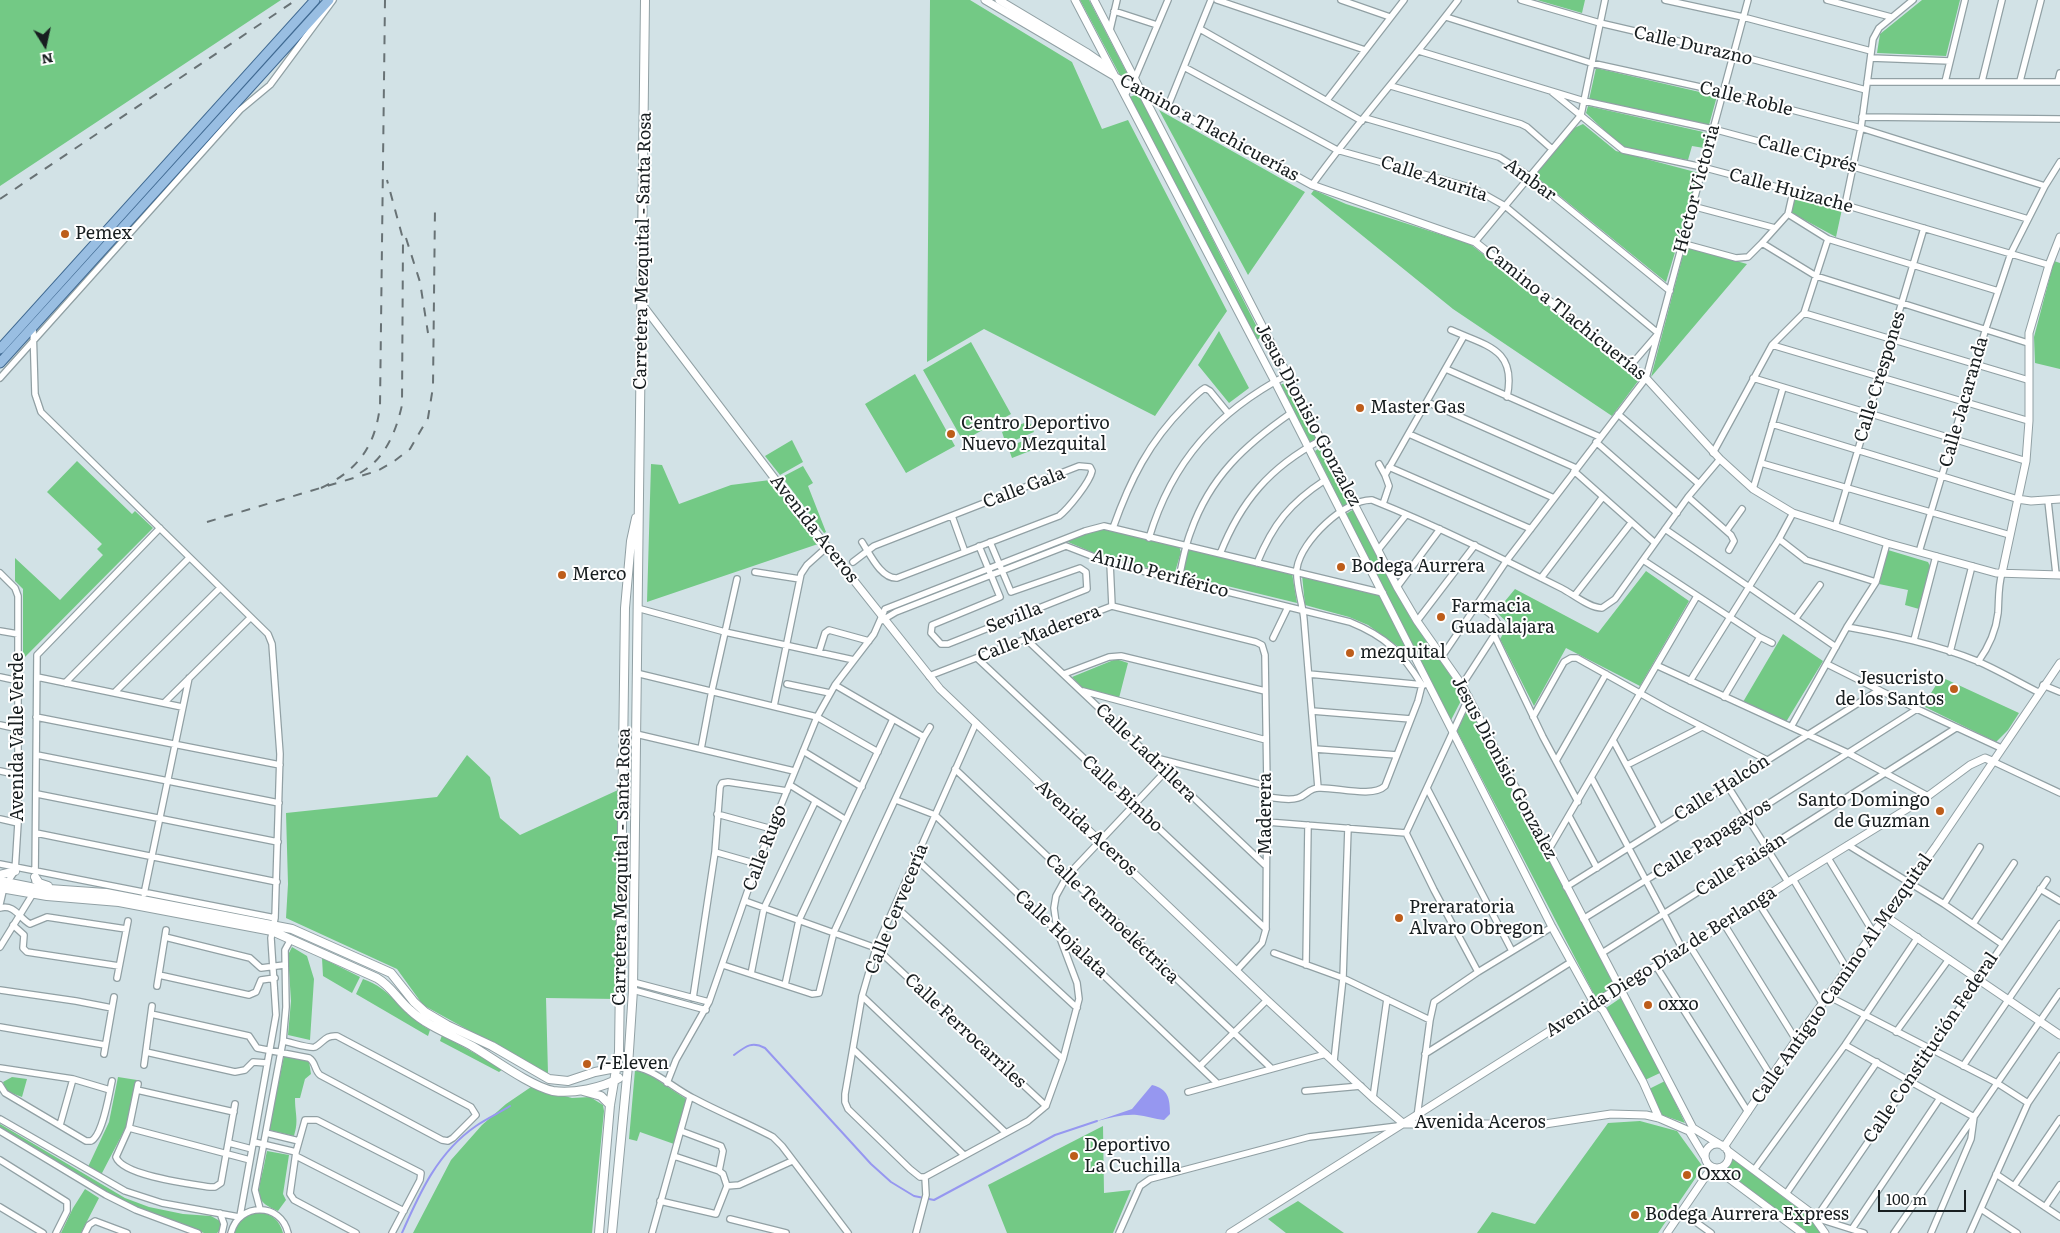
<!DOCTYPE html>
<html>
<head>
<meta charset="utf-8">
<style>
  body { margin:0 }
  #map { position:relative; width:2060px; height:1233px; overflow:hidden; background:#d2e2e6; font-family:Literata,serif }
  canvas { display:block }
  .north { position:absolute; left:20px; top:20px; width:50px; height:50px; -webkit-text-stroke:4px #fff; paint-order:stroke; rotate:170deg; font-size:14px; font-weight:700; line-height:20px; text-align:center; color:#181e20 }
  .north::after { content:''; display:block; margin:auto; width:18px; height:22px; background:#181e20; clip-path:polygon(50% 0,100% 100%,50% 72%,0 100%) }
  .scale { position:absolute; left:1878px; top:1190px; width:88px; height:22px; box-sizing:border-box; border:2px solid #181e20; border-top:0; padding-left:6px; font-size:15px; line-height:18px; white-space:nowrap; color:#181e20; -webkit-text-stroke:4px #fff; paint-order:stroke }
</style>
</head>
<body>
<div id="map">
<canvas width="2060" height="1233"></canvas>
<div class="north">N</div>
<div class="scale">100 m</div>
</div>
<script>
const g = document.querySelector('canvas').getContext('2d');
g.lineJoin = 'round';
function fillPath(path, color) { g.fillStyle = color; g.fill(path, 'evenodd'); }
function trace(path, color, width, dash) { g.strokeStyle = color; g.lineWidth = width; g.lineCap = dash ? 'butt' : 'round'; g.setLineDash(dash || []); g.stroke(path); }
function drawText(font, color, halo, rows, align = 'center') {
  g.font = font + ' Literata,serif'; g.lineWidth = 4; g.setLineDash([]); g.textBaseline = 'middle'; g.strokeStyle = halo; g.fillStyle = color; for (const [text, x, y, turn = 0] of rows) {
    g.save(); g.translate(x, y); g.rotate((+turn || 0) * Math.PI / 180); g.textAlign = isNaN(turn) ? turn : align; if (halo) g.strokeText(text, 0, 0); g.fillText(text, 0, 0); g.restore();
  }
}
fillPath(new Path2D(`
  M0 0H281L0 186Z
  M930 0H970L1072 62 1102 129 1128 120 1227 311 1155 416 984 329 927 362Z
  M1080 0H1089L1129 77 1122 79Z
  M1537 0H1585L1582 13Z
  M1922 0H1960L1946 56 1877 53 1880 34Z
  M1596 68 1717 96 1709 125 1589 100Z
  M1139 94 1262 337 1256 340 1129 97Z
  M1588 106 1708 133 1704 148 1692 146 1688 160 1623 148 1586 113Z
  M1159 110 1305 192 1248 275Z
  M1583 124 1616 151 1699 173 1666 282 1534 175 1570 130Z
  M1314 190 1346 204 1470 244 1641 377 1612 416 1453 309 1311 194Z
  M1793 197 1842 209 1836 237 1790 212Z
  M1685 247 1747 264 1651 377Z
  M2054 261 2060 263V369L2035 363 2034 337Z
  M1219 331 1249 388 1229 403 1198 365Z
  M971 342 1011 414 963 441 923 370Z
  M915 374 955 446 906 473 865 404Z
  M1287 382 1317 439 1310 443 1280 385Z
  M1029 421 1034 432 1006 444 1002 432Z
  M1035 436 1040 447 1012 458 1008 447Z
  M792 440 803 462 780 475 765 456Z
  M1321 447 1351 506 1344 510 1315 451Z
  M77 461 132 514 135 511 153 528 23 659V589L15 581V558L60 600 103 555 97 549 102 544 47 492Z
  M651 464 662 465 679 504 731 485 770 480 818 544 647 602Z
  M803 466 813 483 808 486 826 532 824 533 782 477Z
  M1354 509 1411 619 1464 695 1451 720 1346 514Z
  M1103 527 1179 546 1181 552 1175 572 1171 574 1101 556 1068 542V540Z
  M1188 548 1292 573 1297 603 1182 575Z
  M1888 550 1928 562 1930 566 1919 609 1905 605 1908 590 1879 584Z
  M1646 571 1689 601 1640 686 1566 648 1534 706 1500 639 1509 624 1496 612 1515 589 1598 633Z
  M1302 575 1379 593 1411 656 1368 625 1349 617 1305 605Z
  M1783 634 1823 661 1786 722 1743 702Z
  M1116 659 1128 663 1119 698 1084 690 1072 677Z
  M1941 677 2019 713 2008 730 1996 742 1923 706Z
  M1469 706 1616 986 1596 998 1457 731Z
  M467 755 490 777 500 818 520 835 618 790 617 999 546 998 548 1074 423 1005 397 969 286 918 288 884 286 813 437 797Z
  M292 947 307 956 314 979 310 1040 288 1035 291 1001 288 955Z
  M322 958 360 977 352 993 323 976Z
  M363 979C391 988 405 1016 430 1030L428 1036 356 994Z
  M1622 997 1660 1073 1645 1080 1606 1008Z
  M442 1035 503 1069 499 1072 440 1041Z
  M284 1056 309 1061 311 1074 305 1079 300 1098H295C295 1115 299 1120 294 1136L269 1130Z
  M635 1070 650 1075 686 1099 674 1144 640 1132 637 1141 629 1139Z
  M12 1077 27 1079 22 1097 6 1091 3 1082Z
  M118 1077 137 1080 127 1125 101 1175 87 1169 109 1122Z
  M1665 1081 1685 1123 1662 1115 1649 1089Z
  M531 1087 572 1098 590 1097 603 1105 604 1111 592 1233H413L451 1160 482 1125 506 1104Z
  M1640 1121 1677 1131 1703 1167 1658 1233H1477L1492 1212 1535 1224 1608 1123Z
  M0 1124 125 1198 149 1207 183 1214 211 1216 220 1221V1230L217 1233H204L128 1204 0 1129Z
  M1103 1126 1104 1193 1131 1190 1113 1233H1007L988 1185Z
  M267 1151 289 1155 283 1194 286 1200 278 1211C256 1202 257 1195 262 1174 264 1167 265 1159 267 1151Z
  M1732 1158 1816 1222 1821 1233H1808L1724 1171Z
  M85 1189 99 1198 81 1233H61L73 1208Z
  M1298 1201 1344 1233H1286L1268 1219Z
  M260 1212C272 1214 280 1221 283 1233H234C238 1219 247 1215 260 1212Z`), '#73c985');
fillPath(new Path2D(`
  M1152 1085C1168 1089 1170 1098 1170 1114L1164 1120C1155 1119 1146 1116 1137 1115 1123 1114 1111 1118 1097 1121L1132 1109Z`), '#9697f0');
trace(new Path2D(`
  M734 1055C746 1046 752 1041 765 1048L871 1164 891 1182 914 1196 934 1200 1055 1135 1097 1121
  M402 1233C420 1192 438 1152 476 1126 486 1119 499 1113 510 1106`), '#9697f0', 2);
const minor = new Path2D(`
  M1217 0 1365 50
  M1341 0 1390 17
  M1521 0 1600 23 1733 54 1866 90
  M1665 0 1743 17 1871 51
  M1827 0 1891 17
  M1114 11 1157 25
  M1446 17 1591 63 1723 92 1861 128 2045 186
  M1200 29 1362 121
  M1110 30 1117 0
  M1419 51 1584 101 1713 129 1854 167 2028 219
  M1871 58 1950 61
  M1184 67 1337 150 1473 188 1505 206 1658 333
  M1982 81 2002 0
  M2020 81 2041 0
  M2058 81 2060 73
  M1867 82H2060
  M1945 82 1965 0
  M1391 86 1521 124 1527 127 1552 149
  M1552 92 1623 150 1702 167 1845 205 2049 265
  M1125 95 1135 78 1168 0
  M1327 100 1404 0
  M1168 106 1211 0
  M1862 117 2060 119
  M1365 118 1499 157 1529 176 1670 291
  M1312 185C1358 121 1411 62 1458 0
  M1845 205 1861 128 1873 39 1879 28 1913 0
  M1692 206 1775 228
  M1788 214 1828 239 1998 291
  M1475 242 1581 115 1605 0
  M1681 243 1736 258 1748 257 1762 243 1788 214 1793 192
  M1762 243 1816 276 2028 343
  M1804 313 2028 380
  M33 327 35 394 41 412 268 634 272 644 280 754 275 918 271 938 276 1015 240 1216
  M1451 330C1487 346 1517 349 1507 397
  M1772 345 2029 421
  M1631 365 1656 336
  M1446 369 1600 437
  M0 378 240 110 270 85 333 0
  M1753 378 2026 461
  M1427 402 1576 468
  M1618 414 1699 484
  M1772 424 2017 499
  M1409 434 1554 498
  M1596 442 1677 513
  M1713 453 1772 345 1804 313 1828 239
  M1761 463 2010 535
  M1379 464 1385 475
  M1389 467 1531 529
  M1574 471 1655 543
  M1753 489 1783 388
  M1688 497 1731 535 1734 541 1729 550
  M2048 501 2056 574
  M1383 504 1389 486 1385 475 1464 336
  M952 516 965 552
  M1835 527 1924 228
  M1113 528C1130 480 1149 442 1185 406 1191 400 1198 392 1205 388L1210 391 1228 413
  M1665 529 1836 647
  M1727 530 1742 509
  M1149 538C1172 461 1217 412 1287 375
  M1779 539 1806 560 1876 582
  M979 546 1000 597 932 625 931 633 941 644H948L1087 589 1086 572 1080 568 1011 592 990 542
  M1378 550 1406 515
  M1919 552 1986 328 2011 253 2045 186 2060 162
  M1220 554C1241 501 1270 467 1321 440
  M1643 560 1760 637 1772 643
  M853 562 874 546 1079 466 1090 467 1092 471C1090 482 1068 509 1059 516L897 578C881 579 870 554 862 542
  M1110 563 1112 606
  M1257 563C1273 524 1290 503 1325 480
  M755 572 800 579
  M0 573 15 588 18 596V823L15 871 4 887 0 904
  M1541 578 1602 498
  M1179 579C1182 563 1185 546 1191 531 1210 477 1245 445 1291 413
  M1397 587 1440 529
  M1575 595 1631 523
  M637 608 725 632 854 660
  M1796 618 1820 585
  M881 621 896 612 1066 546 1110 563 1350 622C1387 637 1402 653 1422 685L1418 701 1385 786C1373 798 1336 787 1319 788 1309 788 1307 795 1298 798 1289 801 1276 798 1267 797
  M1417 621 1475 545
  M1847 627C1891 635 1935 644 1977 661 1998 670 2018 682 2038 692
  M0 631 18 634
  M1494 635 1543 737 1578 802
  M1273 638 1288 607
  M1026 639 1266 866
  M1914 640 1936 556
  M819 652 825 633 829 630 869 641
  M1950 652 1972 566
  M1443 655 1507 560 1646 378 1748 0
  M978 659 1266 929
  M1978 662C1988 648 1996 631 1998 613 1999 600 1998 587 2002 573
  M1827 664 1917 709 2001 748
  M1658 666 1848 753 1928 796
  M636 673 817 717 878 752
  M1064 674 1109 657 1121 656 1265 691
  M1309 674 1424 685
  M929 676 1112 606 1256 642 1262 645 1265 655 1267 786 1266 929 1262 943 1237 970
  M0 677 19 681
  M37 677 182 707
  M1690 681 1779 539 1793 513
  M65 683 189 558
  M787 684 830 693
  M835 685 924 737
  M1462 685 1497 631C1502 618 1485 611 1476 604
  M2043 685 2060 692
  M1083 691 1266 740
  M115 692 220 588
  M1724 697 1760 637
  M164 703 250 618
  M774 706 801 574 807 565 827 547
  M1312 711 1411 719
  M36 717 280 765
  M1533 717 1564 662 1571 658H1577L1668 709 1767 760
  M0 725 19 729
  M1791 727 1847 627 1876 582 1887 543
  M636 734 794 771
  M1614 742 1660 828
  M701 749 712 690 737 579
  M1315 749 1397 755
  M803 751 862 787
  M37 755 279 803
  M1152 757 1267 786
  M1556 761 1606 674
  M1992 761 2060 793
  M1627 765 1702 727
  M955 769 1271 1068
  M0 771 19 775
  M1592 779 1683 950
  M790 785 846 820
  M1727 785 1788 882
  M1318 788C1313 732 1309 676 1304 620 1303 604 1295 584 1297 568 1301 541 1345 499 1372 500 1437 526 1499 557 1561 588 1573 594 1589 608 1602 608L1615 599 1688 497 1720 459
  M1427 788 1512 951
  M37 794 278 842
  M896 800 935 815 1217 1083
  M717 814 772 829
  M1569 816 1597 868
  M0 819 18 823
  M1267 822 1406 833
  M36 833 277 882
  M1406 833 1434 890 1478 972
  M1406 833 1469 697
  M1848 845 1944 904 2002 944
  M1548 851 1697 596
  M715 852 757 864
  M1828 858 1873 932
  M916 859 1077 1008
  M0 864 275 918
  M1793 879 1847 969
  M35 881 37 655 160 528
  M1566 887 1879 690
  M2040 889 2060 901
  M144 894 189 678
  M745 901 876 948 1046 1106
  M1758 902 1822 1003
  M1944 904 1980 847
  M896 907 1063 1059
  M0 908C15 904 19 918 30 924L47 917 126 929
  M1583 919 1746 818 1917 709
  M1724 924 1796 1040
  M1973 924 2014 863
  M13 925 24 935 23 948 27 952 119 966
  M165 937 250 958 261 968 284 965
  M1690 946 1771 1076
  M0 947 34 892
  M1274 953 1343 978 1430 1020
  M1602 953 1956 728
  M723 965 812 994 819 993 834 932 924 737 930 727
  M1306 965 1308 825
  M1656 966 1748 1112
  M751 974 764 908 815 802
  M159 975 249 995 256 992 261 980 275 978
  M117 978 128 921
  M633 982 709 1002
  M785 985 799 920 893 719
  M157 986 166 930
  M0 990 76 1001 112 1008
  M633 990 706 1010
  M862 996 1006 1133
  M1828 996 1997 1083 2028 1103
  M693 998 715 852 720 787 722 783 728 782 787 791
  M151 1014 249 1036 257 1048 309 1058C316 1062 314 1070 320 1075L442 1140 448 1141 453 1138 476 1115 471 1107 337 1036C325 1035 324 1042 315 1047 311 1049 290 1042 283 1041
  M0 1027 105 1045
  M1896 1032 1949 959
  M1845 1045 1974 1117 1971 1139 1931 1233
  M853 1049 964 1155
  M146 1052 235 1072 245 1070 253 1062 267 1063
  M104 1054 114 997
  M1425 1054 1571 962
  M1334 1061 1343 978 1348 828
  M144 1065 152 1006
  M628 1066C653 1067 671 1087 693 1098 719 1112 747 1123 773 1137L782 1146 848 1233
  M1200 1066 1267 1000
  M1963 1066 2060 924
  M0 1068 73 1079 110 1090
  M667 1083 676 1060 709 1002 757 864 817 717 835 685 874 634 885 609 1085 531 1104 526 1383 593
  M138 1084 129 1128 116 1157C123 1176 191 1184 210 1187H215L221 1183 235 1104
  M0 1085 5 1093 86 1141H91C103 1135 109 1094 112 1081
  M137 1090 234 1112
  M1305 1091 1361 1086
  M1188 1092 1326 1054
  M1373 1098 1387 999
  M1417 1117 1430 1020 1434 1002 1478 972 1552 927
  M0 1119 125 1191 162 1203 239 1217
  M60 1125 73 1079
  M129 1128 250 1160
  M0 1131 106 1195 136 1210 198 1233
  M681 1131 721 1146 723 1151 719 1171
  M266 1133 299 1141
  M254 1142 296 1152
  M229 1143 252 1149
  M296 1156 404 1211
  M0 1160 67 1202V1211L56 1233
  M1754 1170 1845 1045 1918 937
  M1996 1174 2060 1217
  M925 1177 1028 1121 1046 1106 1063 1059 1079 999 1077 983 1057 930 1054 908 1056 896 1067 876 1165 772
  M925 1177H920L910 1169 848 1109 845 1102V1094L862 996 876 948 976 723
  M727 1186 739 1185 792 1161
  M2014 1186 2060 1119
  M1786 1194 1877 1062
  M660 1201 716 1214 727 1186 723 1174 719 1171 674 1156
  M0 1207 43 1233
  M2045 1207 2060 1185
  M260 1209 255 1190 283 1041 286 1007 285 950 291 939
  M1981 1209 2017 1233
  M1682 1212 1711 1233
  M220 1213 224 1224 222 1233
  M730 1219 786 1233
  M1852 1229 1940 1098
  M85 1233 89 1225 95 1221 127 1233
  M231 1233C239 1202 281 1202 288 1233
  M356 1233 294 1200 290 1194 296 1152 305 1120H317L421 1173 420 1180 392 1233
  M652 1233 690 1097
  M916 1233 926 1195 925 1177
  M1119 1233 1140 1186 1150 1179 1309 1137 1398 1126
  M1864 1233 1816 1218 2047 880
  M1894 1233 2060 992
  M1970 1233 2028 1103 2060 1056`);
const tertiary = new Path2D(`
  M985 0 1131 86 1312 185 1475 242 1646 378 1720 459 1753 489 1793 513 1887 543 1996 573 2060 575
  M999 0 1086 52 1099 61 1105 70
  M1075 0 1275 382 1552 927 1594 1003 1603 1010 1643 1082 1659 1118
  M1094 0 1397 587 1417 621 1462 685 1693 1128 1721 1145
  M641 303 813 529 940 689 1267 1000 1373 1098 1404 1124H1545L1611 1114 1646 1115 1659 1118 1689 1131 1704 1156
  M2017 499 2031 501 2060 499
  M2002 573 2026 461 2029 421V333L2049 265 2060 237
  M1885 916 2060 1035
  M1705 1156a12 12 0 1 1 24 0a12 12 0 1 1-24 0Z
  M1724 1147 1796 1040 1936 846 2060 663
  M1727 1150 1810 1212 1825 1233
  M1715 1168 1802 1233
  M1230 1233 1594 1003 1683 950 1793 879 1928 796 1970 765 1985 758 1992 761
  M1667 1233 1712 1167`);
const secondary = new Path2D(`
  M0 875 15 871
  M35 877 39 883 48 886
  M0 881 35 888 106 893 292 929 391 973 414 1002 425 1012 447 1025 492 1046 549 1079 568 1081 595 1072 621 1067
  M0 888 47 896 119 902 272 931 377 978C391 986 398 1000 410 1010 427 1026 452 1035 472 1046 494 1059 530 1086 553 1091 572 1094 603 1088 619 1078
  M583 1091 601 1096 610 1105
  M599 1233 610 1105 619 1052 625 608 631 541 636 518
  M612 1233 628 1066 633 990 645 0`);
const primary = new Path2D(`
  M0 349 315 0
  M0 363 329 0`);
trace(minor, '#91a0a4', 8);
trace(tertiary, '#91a0a4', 9);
trace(secondary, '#91a0a4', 10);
trace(primary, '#406a92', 11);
trace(minor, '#fff', 5.5);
trace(tertiary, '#fff', 7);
trace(secondary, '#fff', 8);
trace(primary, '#99bee2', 9);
trace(new Path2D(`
  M0 199 296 0
  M406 238 420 282 428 333
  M360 473C385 459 396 432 402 405L403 239 387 180
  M321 488C358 470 375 447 380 406L385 0
  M207 522 377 471 393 462 410 449 428 418 433 387 435 207`), '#687275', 2, [9, 9]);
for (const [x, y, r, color] of [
  [65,234,5,"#bd5d1a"],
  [1360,408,5,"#bd5d1a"],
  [951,434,5,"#bd5d1a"],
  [1341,567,5,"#bd5d1a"],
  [562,575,5,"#bd5d1a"],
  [1441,617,5,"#bd5d1a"],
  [1350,653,5,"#bd5d1a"],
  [1954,689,5,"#bd5d1a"],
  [1940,811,5,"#bd5d1a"],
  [1399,918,5,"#bd5d1a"],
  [1648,1005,5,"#bd5d1a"],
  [587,1064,5,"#bd5d1a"],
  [1074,1156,5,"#bd5d1a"],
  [1687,1175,5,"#bd5d1a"],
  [1635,1215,5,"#bd5d1a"]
]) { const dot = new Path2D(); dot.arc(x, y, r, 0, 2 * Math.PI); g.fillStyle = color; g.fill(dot); trace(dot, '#fff', 2); }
drawText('18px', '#181e20', '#fff', [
  ["Calle Durazno",1693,46,13],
  ["Calle Roble",1746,99,14],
  ["Camino a Tlachicuerías",1209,128,29],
  ["Calle Ciprés",1807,154,15],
  ["Calle Azurita",1434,179,18],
  ["Ambar",1530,180,36],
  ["Héctor Victoria",1697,189,-75],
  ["Calle Huizache",1791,191,15],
  ["Carretera Mezquital - Santa Rosa",643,251,-89],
  ["Camino a Tlachicuerías",1565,313,39],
  ["Calle Crespones",1880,377,-73],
  ["Calle Jacaranda",1964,402,-74],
  ["Jesus Dionisio Gonzalez",1308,415,62],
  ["Calle Gala",1024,488,-21],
  ["Avenida Aceros",814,529,52],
  ["Anillo Periférico",1160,574,15],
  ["Sevilla",1014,618,-21],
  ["Calle Maderera",1039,634,-21],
  ["Avenida Valle Verde",18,737,-90],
  ["Calle Ladrillera",1146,753,44],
  ["Jesus Dionisio Gonzalez",1504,768,62],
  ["Calle Halcón",1722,788,-32],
  ["Calle Bimbo",1122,794,43],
  ["Maderera",1266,814,-90],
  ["Avenida Aceros",1086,828,43],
  ["Calle Papagayos",1712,839,-32],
  ["Calle Rugo",765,848,-69],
  ["Calle Faisán",1741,865,-32],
  ["Carretera Mezquital - Santa Rosa",622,867,-89],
  ["Calle Cervecería",897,909,-68],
  ["Calle Termoeléctrica",1112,919,44],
  ["Calle Hojalata",1061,934,43],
  ["Avenida Diego Díaz de Berlanga",1661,962,-32],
  ["Calle Antiguo Camino Al Mezquital",1842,979,-55],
  ["Calle Ferrocarriles",965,1031,43],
  ["Calle Constitución Federal",1931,1048,-56],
  ["Avenida Aceros",1480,1123]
]);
drawText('18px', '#181e20', '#fff', [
  ["Pemex",75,234],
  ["Master Gas",1370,408],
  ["Centro Deportivo",961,424],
  ["Nuevo Mezquital",961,445],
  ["Bodega Aurrera",1351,567],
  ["Merco",572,575],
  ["Farmacia",1451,607],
  ["Guadalajara",1451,628],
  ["mezquital",1360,653],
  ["Jesucristo",1944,679,"right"],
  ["de los Santos",1944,700,"right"],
  ["Santo Domingo",1930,801,"right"],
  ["de Guzman",1930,822,"right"],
  ["Preraratoria",1409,908],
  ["Alvaro Obregon",1409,929],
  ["oxxo",1658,1005],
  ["7-Eleven",597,1064],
  ["Deportivo",1084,1146],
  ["La Cuchilla",1084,1167],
  ["Oxxo",1697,1175],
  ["Bodega Aurrera Express",1645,1215]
], 'left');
</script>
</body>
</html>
